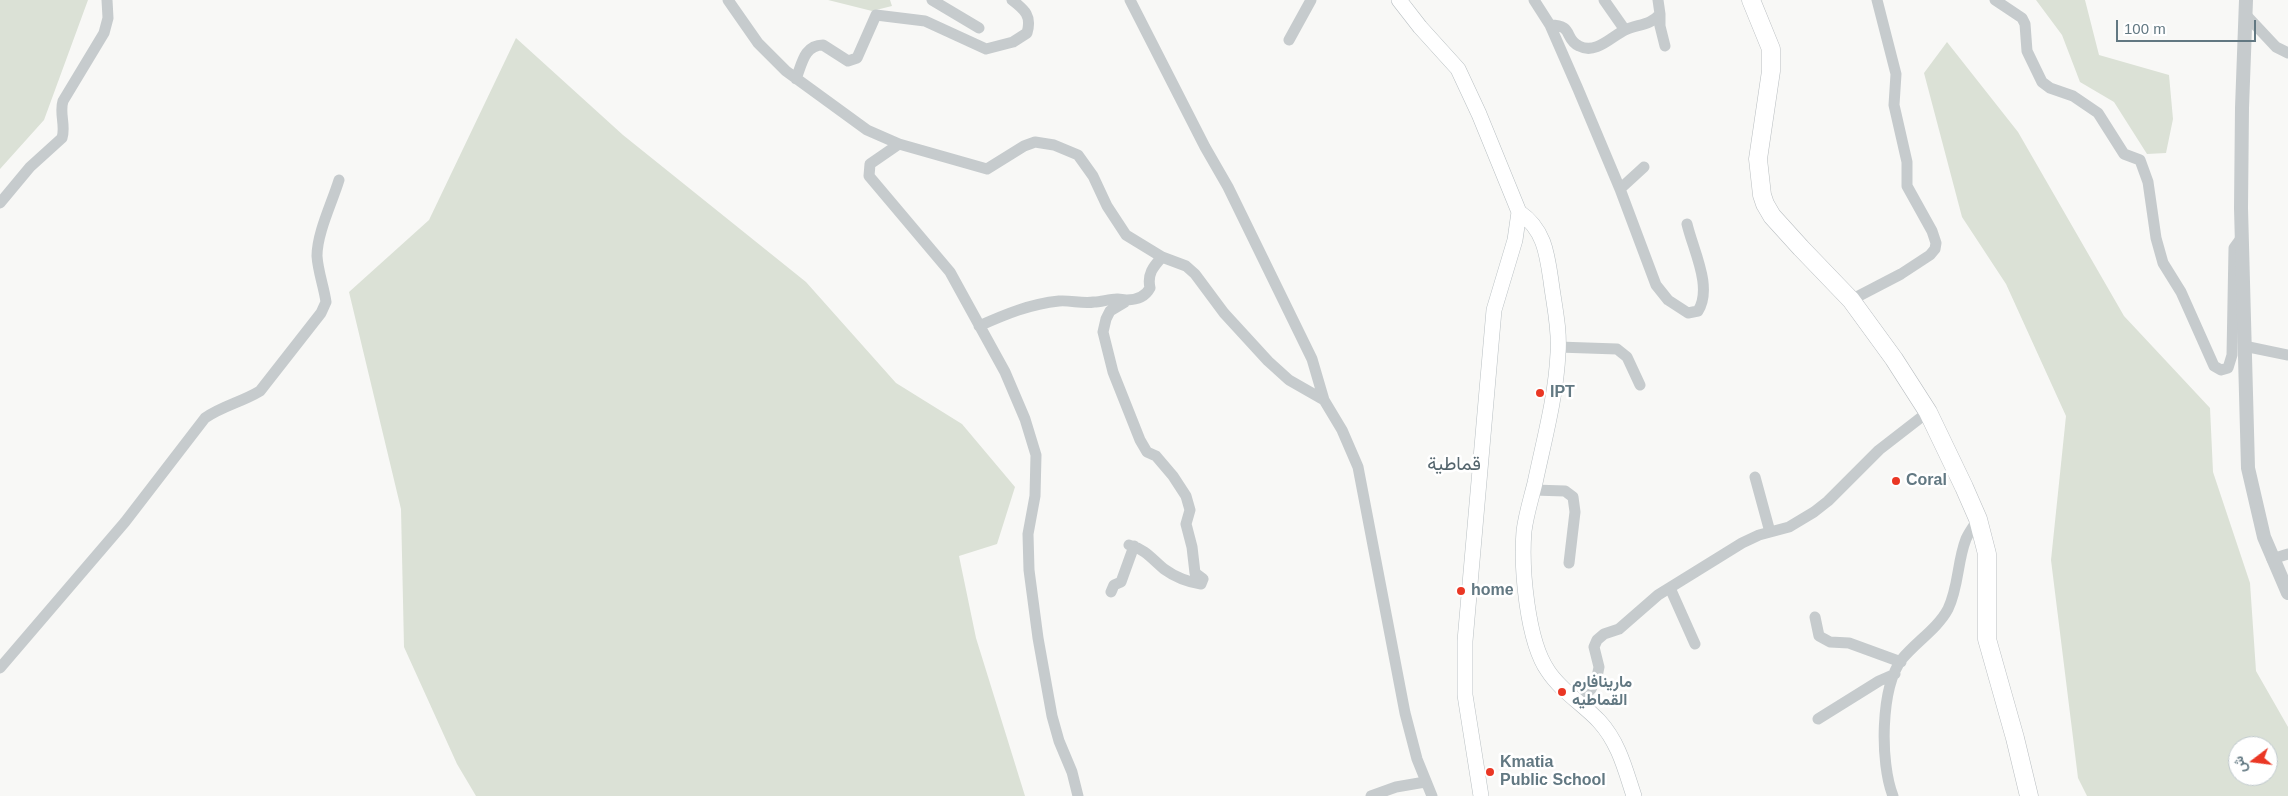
<!DOCTYPE html>
<html>
<head>
<meta charset="utf-8">
<style>
  body { margin:0 }
  #map { position:relative; width:2288px; height:796px; overflow:hidden; background:#f8f8f6; font-family:Helvetica,Vazirmatn,sans-serif }
  canvas { display:block }
  .north { position:absolute; left:2228px; top:736px; width:50px; height:50px; box-sizing:border-box; background:#fff; border:1px solid #c0c9cd; border-radius:50%; rotate:255deg; font-size:14px; font-weight:700; line-height:20px; text-align:center; color:#627882 }
  .north::after { content:''; display:block; margin:auto; width:18px; height:22px; background:#ea3724; clip-path:polygon(50% 0,100% 100%,50% 72%,0 100%) }
  .scale { position:absolute; left:2116px; top:20px; width:140px; height:22px; box-sizing:border-box; border:2px solid #627882; border-top:0; padding-left:6px; font-size:15px; line-height:18px; white-space:nowrap; color:#627882; -webkit-text-stroke:4px #fff; paint-order:stroke }
</style>
</head>
<body>
<div id="map">
<canvas width="2288" height="796"></canvas>
<div class="north">ش</div>
<div class="scale">100 m</div>
</div>
<script>
const g = document.querySelector('canvas').getContext('2d');
g.lineJoin = 'round';
function fillPath(path, color) { g.fillStyle = color; g.fill(path, 'evenodd'); }
function trace(path, color, width, dash) { g.strokeStyle = color; g.lineWidth = width; g.lineCap = dash ? 'butt' : 'round'; g.setLineDash(dash || []); g.stroke(path); }
function drawText(font, color, halo, rows, align = 'center') {
  g.font = font + ' Helvetica,Vazirmatn,sans-serif'; g.lineWidth = 5; g.setLineDash([]); g.textBaseline = 'middle'; g.strokeStyle = halo; g.fillStyle = color; for (const [text, x, y, turn = 0] of rows) {
    g.save(); g.translate(x, y); g.rotate((+turn || 0) * Math.PI / 180); g.textAlign = isNaN(turn) ? turn : align; if (halo) g.strokeText(text, 0, 0); g.fillText(text, 0, 0); g.restore();
  }
}
fillPath(new Path2D(`
  M0 0H88L44 120 0 169Z
  M828 0H890L892 6 872 11Z
  M2036 0H2085L2099 55 2169 75 2173 119 2166 153 2147 154 2114 102 2080 82 2062 35Z
  M516 38 623 135 806 282 896 383 962 424 1015 487 997 544 959 556 976 638 1025 796H476L457 764 404 647 401 509 349 292 429 220Z
  M1947 42 2018 132 2124 316 2210 408 2213 472 2250 583 2256 671 2288 727V796H2087L2078 778 2051 560 2066 416 2006 284 1962 217 1924 73ZM2238 746H2268V776H2238Z`), '#dbe1d6');
const secondary = new Path2D(`
  M1399 0 1420 27 1458 69 1479 114 1519 212 1515 240 1494 310 1465 641V695L1481 796
  M1519 212C1544 229 1547 253 1551 281 1554 305 1560 329 1558 353 1556 397 1544 440 1535 483 1531 499 1526 515 1524 531 1521 568 1527 641 1548 671 1561 691 1583 704 1599 721 1619 743 1625 769 1634 796`);
const primary = new Path2D(`
  M1751 0 1771 49V71L1758 159 1762 195 1765 204 1772 216 1801 248 1851 300 1894 359 1928 412 1964 487 1978 519 1987 554V639L2015 738 2029 796`);
trace(secondary, '#b8bfc2', 16);
trace(primary, '#b9bec1', 19);
trace(new Path2D(`
  M728 0 758 43 786 71 867 130 899 144 987 169 1024 146 1035 142 1054 145 1078 155 1093 176 1107 206 1126 235 1162 257 1186 266 1195 274 1224 313 1268 361 1289 380 1324 400
  M932 0 979 28
  M1130 0 1205 147 1228 187 1312 359 1324 400 1342 430 1358 467 1405 713 1417 759 1432 796
  M1534 0 1550 25 1578 89 1620 189 1656 285 1668 300 1688 313 1698 311C1713 287 1693 250 1687 224
  M1604 0 1625 30
  M1995 0 2022 18 2025 24 2027 51 2042 82 2050 88 2073 96 2098 113 2124 154 2140 160 2148 182 2156 238 2163 263 2181 292 2214 366 2221 370 2228 368 2232 355 2234 248 2242 237
  M1660 14V26L1665 46
  M2246 15 2276 47 2288 53
  M1550 25C1574 25 1564 39 1579 46 1596 55 1612 36 1625 30 1637 24 1650 26 1660 14L1658 0
  M1289 40 1311 0
  M796 79C802 64 804 45 823 45L848 61 857 58 876 15 925 21 986 49 1013 42 1027 33C1032 16 1025 10 1012 0
  M899 144 870 164 869 176 950 272 1005 372 1025 419 1036 455 1035 496 1028 534 1029 570 1038 638 1052 716 1059 741 1072 772 1078 796
  M1620 189 1644 167
  M0 203 30 167 62 138C66 126 59 113 63 101L104 33 108 18 107 0
  M1851 300 1901 274 1930 255 1935 249 1936 243 1932 231 1907 186V162L1894 105 1896 74 1877 0
  M1125 302 1110 311 1106 319 1103 332 1113 372 1140 440 1147 452 1156 456 1173 476 1186 496 1190 510 1186 524 1192 547 1195 573 1203 579 1201 584C1188 582 1175 577 1164 569 1152 559 1145 549 1129 545
  M979 326C1006 314 1030 304 1059 301 1071 300 1082 304 1094 302 1101 302 1109 299 1117 299 1129 301 1143 301 1150 288 1147 274 1153 267 1162 257
  M2244 346 2288 355
  M1558 347 1617 349 1627 357 1640 385
  M1755 477 1770 532
  M1533 490 1565 491 1573 497 1575 512 1569 563
  M2272 559 2288 554
  M1670 588 1695 644
  M1111 592 1114 585 1121 582 1134 546
  M1815 617 1819 636 1830 642 1849 643 1901 662
  M0 668 125 522 205 418C222 406 242 402 260 391L321 313 326 302C324 287 318 272 317 256 317 233 332 203 339 180
  M1579 702 1591 689 1597 677 1599 667 1594 647 1597 640 1604 634 1619 629 1658 595 1742 543 1759 535 1789 527 1814 512 1828 501 1879 450 1928 412
  M1818 719 1879 681 1895 674
  M1371 796 1396 787 1425 782
  M1893 796C1880 763 1880 688 1902 659 1916 642 1938 628 1948 609 1959 586 1957 562 1966 539 1969 532 1974 526 1978 519`), '#c6cbcd', 11);
trace(new Path2D(`
  M2246 0 2242 108 2241 208 2248 468 2264 537 2288 593`), '#c6cbcd', 14);
trace(secondary, '#fff', 15);
trace(primary, '#fff', 18);
for (const [x, y, r, color] of [
  [1540,393,5,"#ea3724"],
  [1896,481,5,"#ea3724"],
  [1461,591,5,"#ea3724"],
  [1562,692,5,"#ea3724"],
  [1490,772,5,"#ea3724"]
]) { const dot = new Path2D(); dot.arc(x, y, r, 0, 2 * Math.PI); g.fillStyle = color; g.fill(dot); trace(dot, '#fff', 2); }
drawText('bold 16px', '#627882', '#fff', [
  ["IPT",1550,393],
  ["Coral",1906,481],
  ["home",1471,591],
  ["مارينافارم",1572,683],
  ["القماطيه",1572,701],
  ["Kmatia",1500,763],
  ["Public School",1500,781]
], 'left');
drawText('19px', '#54656d', '#fff', [
  ["قماطية",1454,465]
]);
</script>
</body>
</html>
